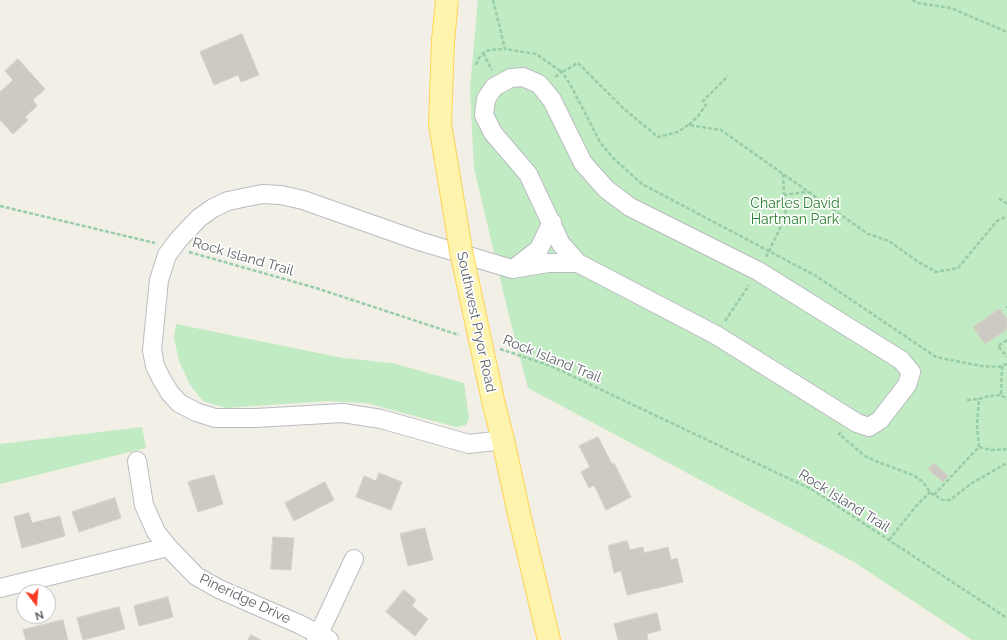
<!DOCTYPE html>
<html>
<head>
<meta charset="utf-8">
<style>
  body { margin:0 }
  #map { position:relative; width:1007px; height:640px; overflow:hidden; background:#f1efe6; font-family:Raleway,sans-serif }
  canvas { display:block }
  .north { position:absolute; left:16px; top:584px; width:40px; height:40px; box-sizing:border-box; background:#fff; border:1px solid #bec0c3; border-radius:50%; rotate:164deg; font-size:11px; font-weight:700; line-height:16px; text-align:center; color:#5d6268 }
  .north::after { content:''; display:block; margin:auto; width:14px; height:18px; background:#fa3a23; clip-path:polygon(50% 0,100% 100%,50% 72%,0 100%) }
</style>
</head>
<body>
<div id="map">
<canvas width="1007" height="640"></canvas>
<div class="north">N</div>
</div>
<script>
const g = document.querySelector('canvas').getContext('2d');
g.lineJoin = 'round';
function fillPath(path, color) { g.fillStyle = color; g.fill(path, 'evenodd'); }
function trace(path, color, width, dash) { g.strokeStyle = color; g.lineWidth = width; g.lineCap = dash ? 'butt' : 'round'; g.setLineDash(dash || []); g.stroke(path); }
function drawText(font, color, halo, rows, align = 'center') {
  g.font = font + ' Raleway,sans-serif'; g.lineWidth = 3.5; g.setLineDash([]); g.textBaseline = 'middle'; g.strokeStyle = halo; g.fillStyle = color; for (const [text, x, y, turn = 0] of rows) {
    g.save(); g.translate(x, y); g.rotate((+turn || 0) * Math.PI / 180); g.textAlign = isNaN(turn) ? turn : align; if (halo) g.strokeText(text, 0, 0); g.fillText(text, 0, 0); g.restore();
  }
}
fillPath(new Path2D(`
  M478 0H1007V640H972L854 562 528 388 510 320 474 168 470 88Z
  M176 324 343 358 392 363 464 383 469 418 466 425 456 427 366 403 327 401 226 408 203 401 190 385 179 361 174 338Z
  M142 427 146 448 0 484V444Z`), '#c1ebc2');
const building = new Path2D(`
  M242 34 259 75 241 82 238 75 214 85 200 52Z
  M18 59 45 89 33 100 37 106 25 117 28 120 13 134 0 120V92L13 80 5 71Z
  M1000 309 1007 319V329L985 344 973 327Z
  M598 437 612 464 614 463 631 497 606 510 594 485 589 488 581 472 590 467 579 446Z
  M934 463 948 476 943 482 928 469Z
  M379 473 402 482 391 510 356 497 364 476 376 481Z
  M214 475 223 504 198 512 188 482Z
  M325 482 334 500 294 521 285 503Z
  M115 498 121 518 79 532 72 512Z
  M29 513 32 523 60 516 65 536 22 548 14 517Z
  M425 528 433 560 408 566 400 534Z
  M273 537 294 538 291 570 271 569Z
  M627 541 630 550 643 547 644 553 668 547 671 560 677 558 683 582 627 595 621 571 614 573 608 546Z
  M404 590 416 600 412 606 428 619 415 636 386 612Z
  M168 597 173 617 139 626 134 606Z
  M119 607 125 629 83 640 77 618Z
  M657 613 661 630 647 634 648 640H618L614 624Z
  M63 620 68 640H26L23 630Z
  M251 635 261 640H248Z`);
fillPath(building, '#cdcac3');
trace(building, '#d7d1c4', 1);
const minor = new Path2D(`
  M516 267 539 249 552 222
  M503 440 469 444 381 419 343 413 256 418H215L196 412 179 403 170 393 162 380 155 366 152 350 159 280 167 255 179 239 199 218 213 208 228 201 262 194 281 195 303 200 419 241 512 269 548 263H578L716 335 857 423 869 427 880 420 907 385 911 372 901 360 758 271 630 207 606 189 583 163 552 100 539 84 523 77 511 78 494 87 486 99 484 115 493 133 528 174 561 244 578 263
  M137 461 144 505 156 532 168 547 196 576 219 589 301 625 329 640
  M0 588 168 547
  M316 640 354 559`);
const major = new Path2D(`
  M494 405 503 440 519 514 549 640`);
trace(minor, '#b9bcc1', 20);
trace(major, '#ffd452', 24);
trace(new Path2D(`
  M493 0 505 49 536 54 562 72 578 63 624 109 658 137 678 132 688 125 721 130 868 234 889 241 917 261 936 272 958 268 997 221 1007 216
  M912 0 918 3 951 8 1007 32
  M483 53 492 70
  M476 65C482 48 489 50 505 49
  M555 77 562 72 570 84 600 142 613 158 642 184 816 276 936 357 981 366 998 367 1007 364
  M689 125 698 116 706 105 703 101 728 76
  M783 174 784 195
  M999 198 1007 204
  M0 206 155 243
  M189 252 316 288 459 335
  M766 257 786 216 784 195 808 192
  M1007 306V308
  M725 321 749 285
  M1007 340 998 346 1007 357
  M500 349 551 366 813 490 1007 618
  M1002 366 1001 395 1007 399
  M967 400 979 399
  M841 432 839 434 865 456 878 462 913 475 923 482 930 492 934 495 943 500H950L972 483 1007 463
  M979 447 977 425 979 399 989 396 1001 395
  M934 495 974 452 979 447 991 450 1007 449
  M889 540 917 505 930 492`), '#98cda9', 2.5, [4, 2]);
trace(minor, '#fff', 18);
trace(major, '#fff4ae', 22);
const majorBridge = new Path2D(`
  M447 0 443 41 440 124 461 251 494 405`);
trace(majorBridge, '#ffd452', 24, []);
trace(majorBridge, '#fff4ae', 22);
drawText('14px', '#2b8132', '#fff', [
  ["Charles David",795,204],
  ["Hartman Park",795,220]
]);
drawText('14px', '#5d6268', '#fff', [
  ["Rock Island Trail",243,257,16],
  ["Southwest Pryor Road",476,322,78],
  ["Rock Island Trail",552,359,22],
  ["Rock Island Trail",844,501,32],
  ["Pineridge Drive",245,599,25]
]);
</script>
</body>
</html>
